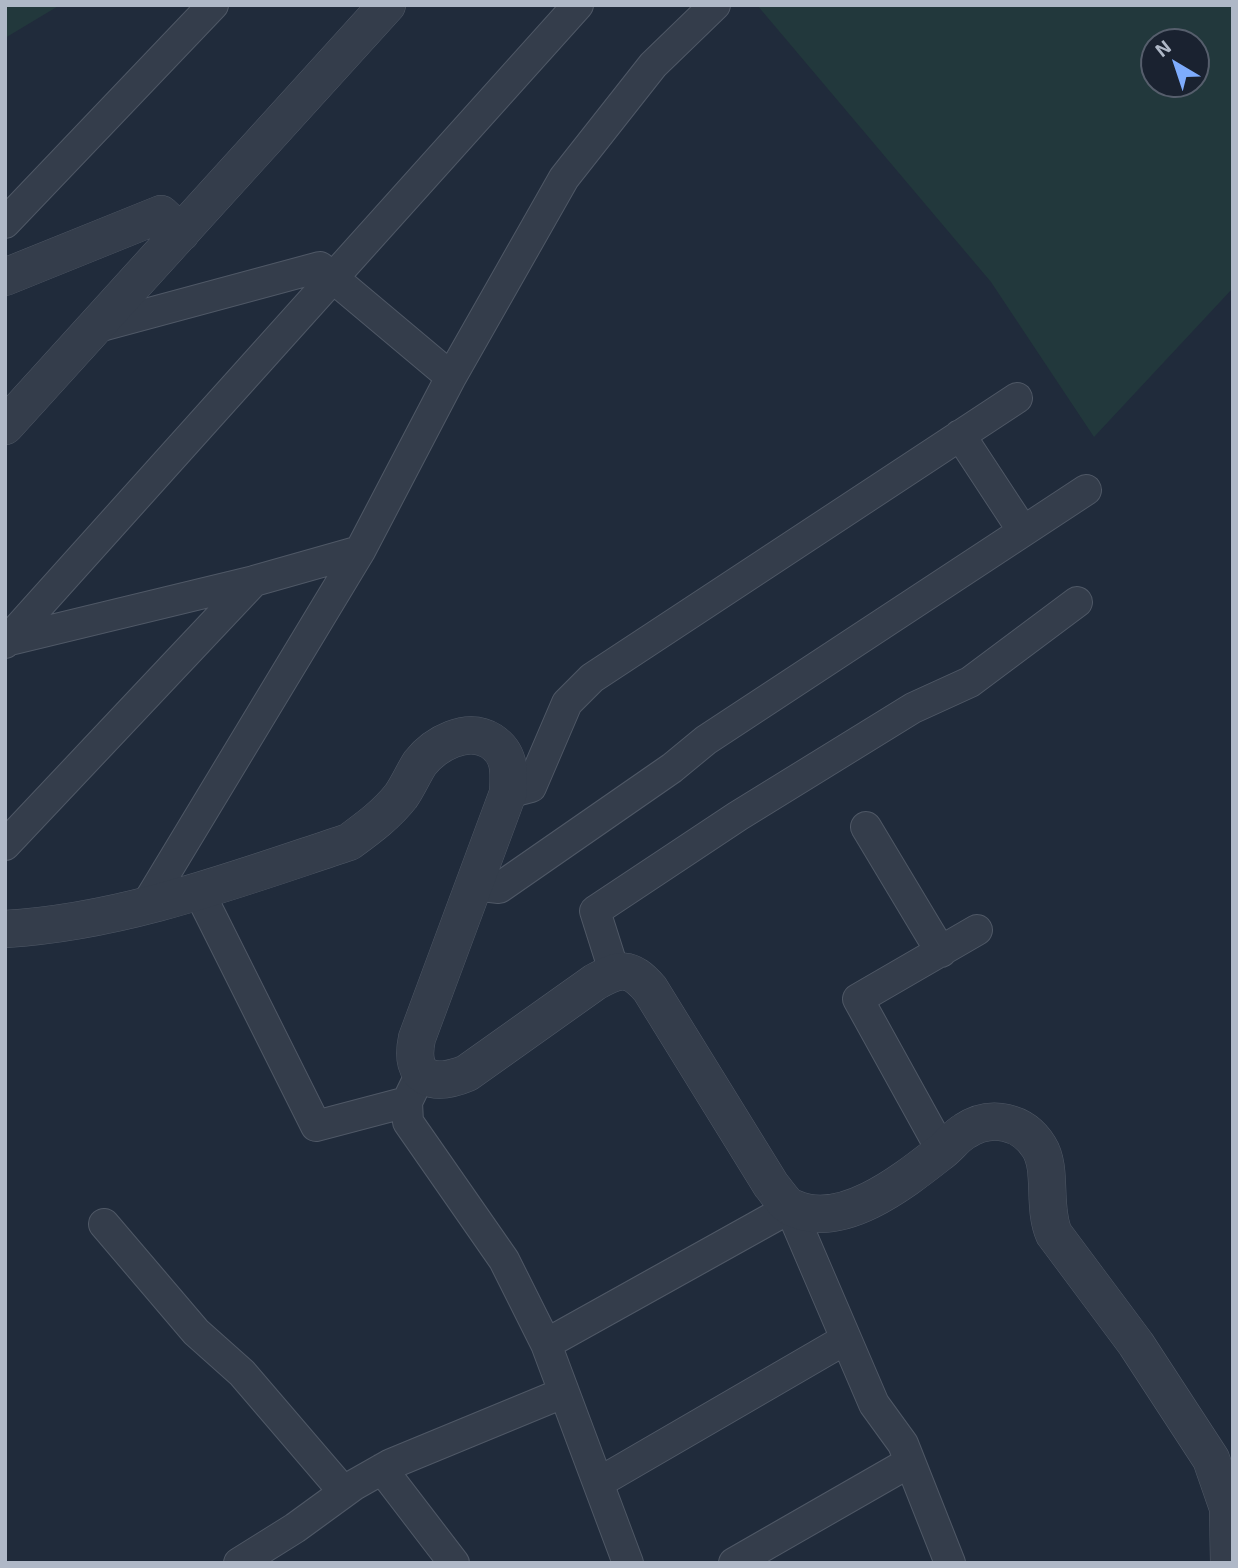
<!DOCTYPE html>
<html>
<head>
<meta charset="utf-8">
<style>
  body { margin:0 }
  #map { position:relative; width:1238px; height:1568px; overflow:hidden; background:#202b3b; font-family:"Exo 2",sans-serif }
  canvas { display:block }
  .frame { position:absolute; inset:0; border:7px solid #afb8c7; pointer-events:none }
  .north { position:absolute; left:1140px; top:28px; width:70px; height:70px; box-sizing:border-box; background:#1a2230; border:2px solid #565e6c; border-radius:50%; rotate:321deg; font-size:19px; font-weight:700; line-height:28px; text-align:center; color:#afb8c7 }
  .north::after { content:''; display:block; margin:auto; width:24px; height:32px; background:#7eacfd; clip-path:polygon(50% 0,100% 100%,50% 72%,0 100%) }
</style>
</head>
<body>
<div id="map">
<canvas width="1238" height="1568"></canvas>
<div class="frame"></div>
<div class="north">N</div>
</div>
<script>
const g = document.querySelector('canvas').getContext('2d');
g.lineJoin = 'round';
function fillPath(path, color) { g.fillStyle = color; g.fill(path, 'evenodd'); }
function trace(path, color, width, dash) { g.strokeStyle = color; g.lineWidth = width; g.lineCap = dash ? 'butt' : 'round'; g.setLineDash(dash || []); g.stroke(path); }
fillPath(new Path2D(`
  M5 5H60L5 38Z
  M757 5H1233V288L1094 437 991 282ZM1154 42H1196V84H1154Z`), '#22383c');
const minor = new Path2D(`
  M5 223 213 5
  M94 328 320 267 451 377
  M960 435 1023 531
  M6 641 254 581 360 551
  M5 643 578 5
  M508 793 531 787 567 703 592 678 1017 398
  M866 827 941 952
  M5 845 254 581
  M474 885 499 888 672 768 706 740 1086 490
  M199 892 316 1126 407 1102
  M145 907 360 551 451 377 564 178 653 65 715 5
  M614 971 595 911 738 816 913 708 970 682 1077 602
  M421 1073 407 1102 408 1122 504 1260 546 1344 628 1563
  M942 1151 858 999 977 930
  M104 1224 196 1332 242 1373 344 1492
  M546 1344 790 1208 874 1404 903 1444 950 1563
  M382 1469 454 1563
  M598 1483 846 1339
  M239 1563 295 1528 354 1485 391 1464 563 1393
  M734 1563 910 1462`);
const tertiary = new Path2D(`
  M5 277 161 214 181 233
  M5 426 387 5
  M5 929C124 922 237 879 349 842 368 828 386 815 401 796 408 786 413 774 420 763 435 744 467 726 491 741 511 754 509 772 508 793L417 1038C408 1080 434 1087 467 1073L595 982C620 968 630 966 650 989L771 1185C777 1192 785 1205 793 1208 842 1231 904 1181 941 1152 949 1146 956 1136 965 1131 991 1114 1023 1121 1039 1147 1053 1169 1042 1207 1054 1234L1136 1344 1211 1459 1228 1508 1229 1563`);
trace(minor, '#4f5866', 32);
trace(tertiary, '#4f5866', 38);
trace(minor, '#343d4b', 30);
trace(tertiary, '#343d4b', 37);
</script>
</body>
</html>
